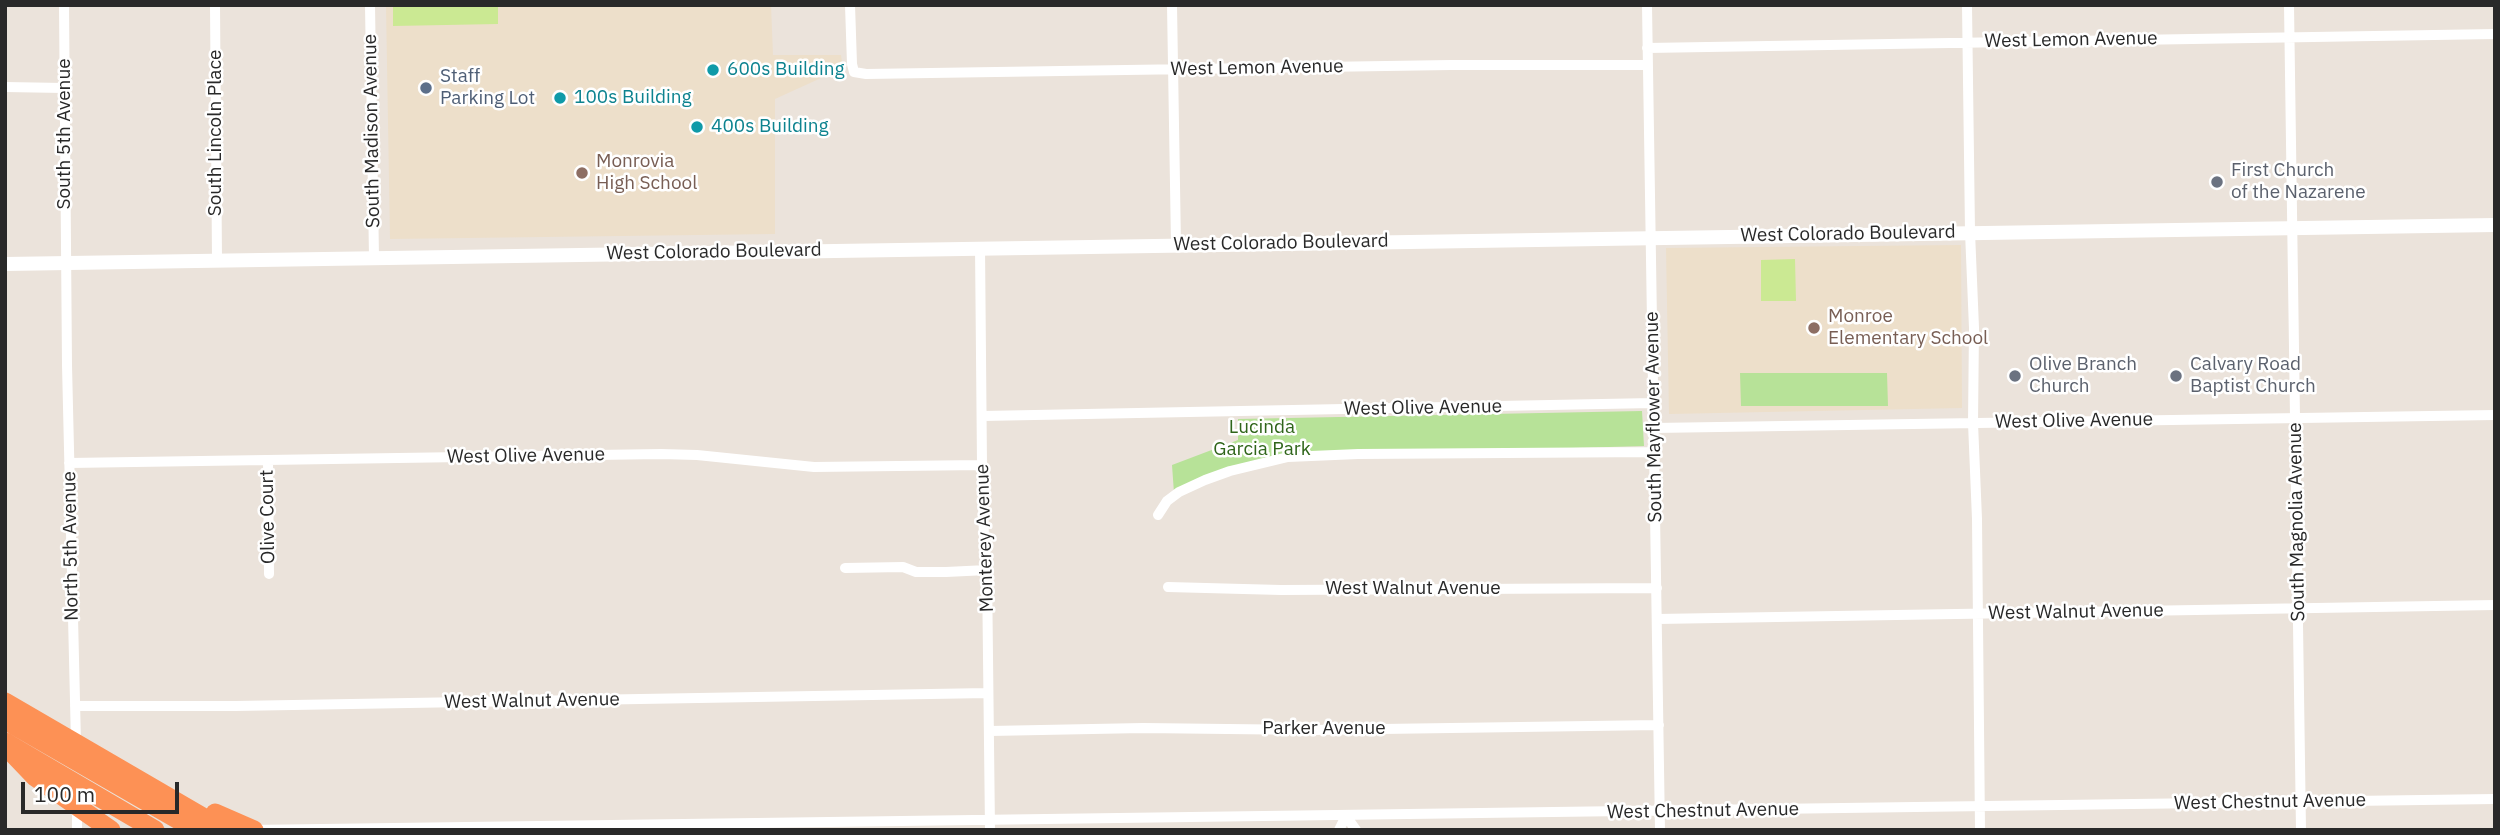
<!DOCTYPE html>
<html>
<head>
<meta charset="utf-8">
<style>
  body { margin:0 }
  #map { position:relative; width:2500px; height:835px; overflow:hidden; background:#ebe3db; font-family:"IBM Plex Sans",sans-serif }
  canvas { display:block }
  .frame { position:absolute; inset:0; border:7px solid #292929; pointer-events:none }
  .scale { position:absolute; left:21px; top:782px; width:158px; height:32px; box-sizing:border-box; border:4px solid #292929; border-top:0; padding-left:9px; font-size:21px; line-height:24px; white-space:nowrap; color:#292929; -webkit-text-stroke:5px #fff; paint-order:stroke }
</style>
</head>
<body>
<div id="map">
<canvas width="2500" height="835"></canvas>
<div class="frame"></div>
<div class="scale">100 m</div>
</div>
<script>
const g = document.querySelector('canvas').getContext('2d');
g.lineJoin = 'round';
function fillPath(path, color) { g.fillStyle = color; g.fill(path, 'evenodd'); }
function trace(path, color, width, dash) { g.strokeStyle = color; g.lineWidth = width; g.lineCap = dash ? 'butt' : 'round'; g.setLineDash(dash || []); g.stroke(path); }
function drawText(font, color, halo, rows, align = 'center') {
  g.font = font + ' "IBM Plex Sans",sans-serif'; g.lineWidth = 5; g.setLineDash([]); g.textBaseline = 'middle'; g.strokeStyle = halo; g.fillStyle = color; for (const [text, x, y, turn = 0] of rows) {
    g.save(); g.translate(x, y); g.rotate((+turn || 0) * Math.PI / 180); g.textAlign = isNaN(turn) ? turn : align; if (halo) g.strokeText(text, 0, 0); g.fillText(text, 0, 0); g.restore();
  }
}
fillPath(new Path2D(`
  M386 5H771L773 55H841L843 68 775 99V234L390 239Z
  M1961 245 1962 408 1669 414 1666 248Z`), '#eddfca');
fillPath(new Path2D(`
  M1740 373H1887L1888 406H1741Z
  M1642 411 1644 446 1289 456 1174 493 1172 465 1238 440V419Z`), '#b7e298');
fillPath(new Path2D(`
  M393 5H519V6L498 7V24L393 26Z
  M1795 259 1796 301H1761V260Z`), '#cbe993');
trace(new Path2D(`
  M64 5 67 365 76 743
  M215 5 217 260
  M370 5 374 258
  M850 5 852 64 854 72 866 74 1451 65H1648
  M1172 5 1176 245
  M1647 5 1660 830
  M1967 5 1970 232 1974 328 1973 423 1977 519 1980 830
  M2289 5 2301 830
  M1647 48 2495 34
  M5 87 64 88
  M980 247 982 465 984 538 987 570 990 830
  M983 416 1653 403
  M1654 428 2495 415
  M268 460 269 574
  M69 463 661 454 697 455 814 467 982 465
  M1158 515 1167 501 1179 492 1205 480 1230 471 1288 457 1358 454 1654 452
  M845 568 903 567 916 572H946L987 570
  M1168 587 1281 590 1657 588
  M1657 619 2495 605
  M75 706H235L988 693
  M990 731 1143 728 1312 730 1659 725
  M77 830V805
  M249 830 2495 799
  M1339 830 1346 816 1356 830`), '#fff', 10);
trace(new Path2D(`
  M5 264 2495 225`), '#fff', 14);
trace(new Path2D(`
  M5 702 225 830
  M5 720 196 830
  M5 742 155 830
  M13 754 35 777 111 830
  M215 813 254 830`), '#fd9155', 19);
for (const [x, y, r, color] of [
  [713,70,7,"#0f9aa8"],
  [426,88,7,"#5c6f8a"],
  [560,98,7,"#0f9aa8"],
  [697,127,7,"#0f9aa8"],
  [582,173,7,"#8d6e63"],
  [2217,182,7,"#6b7280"],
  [1814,328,7,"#8d6e63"],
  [2015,376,7,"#6b7280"],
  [2176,376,7,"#6b7280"]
]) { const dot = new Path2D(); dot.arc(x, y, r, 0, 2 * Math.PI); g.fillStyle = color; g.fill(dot); trace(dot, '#fff', 2.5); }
drawText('19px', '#292929', '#fff', [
  ["West Lemon Avenue",2071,40,-1],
  ["West Lemon Avenue",1257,68,-1],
  ["South Madison Avenue",372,131,-91],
  ["South Lincoln Place",216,133,-90],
  ["South 5th Avenue",65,134,-90],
  ["West Colorado Boulevard",1848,234,-1],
  ["West Colorado Boulevard",1281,243,-1],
  ["West Colorado Boulevard",714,252,-1],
  ["West Olive Avenue",1423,408,-1],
  ["South Mayflower Avenue",1654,417,-91],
  ["West Olive Avenue",2074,421,-1],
  ["West Olive Avenue",526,456,-1],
  ["Olive Court",268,517,-91],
  ["South Magnolia Avenue",2297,522,-91],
  ["Monterey Avenue",985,538,-92],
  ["North 5th Avenue",71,546,-91],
  ["West Walnut Avenue",1413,589],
  ["West Walnut Avenue",2076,612,-1],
  ["West Walnut Avenue",532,701,-1],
  ["Parker Avenue",1324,729],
  ["West Chestnut Avenue",2270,802,-1],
  ["West Chestnut Avenue",1703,811,-1]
]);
drawText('19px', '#0d838f', '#fff', [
  ["600s Building",727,70],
  ["100s Building",574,98],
  ["400s Building",711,127]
], 'left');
drawText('19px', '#4e5e75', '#fff', [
  ["Staff",440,77],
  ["Parking Lot",440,99]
], 'left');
drawText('19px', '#785e54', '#fff', [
  ["Monrovia",596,162],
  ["High School",596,184],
  ["Monroe",1828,317],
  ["Elementary School",1828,339]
], 'left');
drawText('19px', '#5b616d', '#fff', [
  ["First Church",2231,171],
  ["of the Nazarene",2231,193],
  ["Olive Branch",2029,365],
  ["Church",2029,387],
  ["Calvary Road",2190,365],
  ["Baptist Church",2190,387]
], 'left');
drawText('19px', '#2f651a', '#fff', [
  ["Lucinda",1262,428],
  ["Garcia Park",1262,450]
]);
</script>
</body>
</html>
